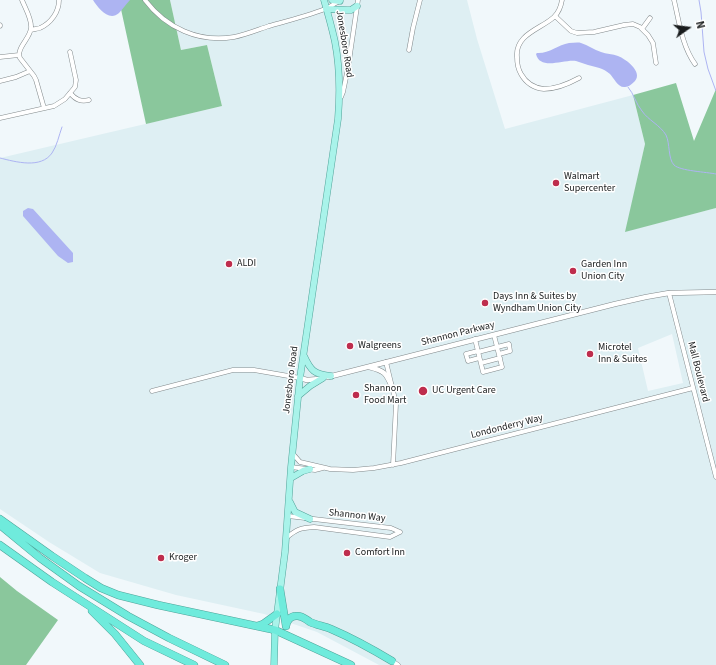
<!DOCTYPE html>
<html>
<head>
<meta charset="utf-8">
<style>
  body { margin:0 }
  #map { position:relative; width:716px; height:665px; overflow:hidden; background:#f1f8fb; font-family:"Source Sans 3",sans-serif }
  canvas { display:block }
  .north { position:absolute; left:668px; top:8px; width:40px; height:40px; -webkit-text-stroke:3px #fff; paint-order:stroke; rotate:76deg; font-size:11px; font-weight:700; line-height:16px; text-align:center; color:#191c1d }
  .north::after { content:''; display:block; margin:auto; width:14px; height:18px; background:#191c1d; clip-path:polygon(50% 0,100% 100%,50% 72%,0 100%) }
</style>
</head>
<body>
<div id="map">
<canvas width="716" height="665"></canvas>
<div class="north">N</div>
</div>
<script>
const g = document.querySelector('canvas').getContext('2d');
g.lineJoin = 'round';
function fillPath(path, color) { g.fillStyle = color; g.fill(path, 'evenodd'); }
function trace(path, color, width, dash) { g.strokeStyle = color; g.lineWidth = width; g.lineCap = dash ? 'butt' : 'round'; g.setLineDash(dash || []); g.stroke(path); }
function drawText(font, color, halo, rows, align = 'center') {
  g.font = font + ' "Source Sans 3",sans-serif'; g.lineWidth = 3; g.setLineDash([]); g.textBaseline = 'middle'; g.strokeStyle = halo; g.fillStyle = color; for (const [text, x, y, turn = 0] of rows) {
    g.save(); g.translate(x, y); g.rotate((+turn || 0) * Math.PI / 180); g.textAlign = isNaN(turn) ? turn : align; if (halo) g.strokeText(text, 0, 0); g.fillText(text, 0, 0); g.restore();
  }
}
fillPath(new Path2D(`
  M170 0H467L477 39 505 129 633 95 645 144 626 231 716 208V665H379L317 632 264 614 176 595 100 573 49 542 0 509V158L222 106 207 45 181 50ZM672 334 683 383 648 391 638 348Z`), '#deeff3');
fillPath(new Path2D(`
  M119 0H170L181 50 207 45 222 106 146 124Z
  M676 83 694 141 716 89V208L625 232 645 144 633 95Z
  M0 577 17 591 58 620 26 665H0Z`), '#8ac79c');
fillPath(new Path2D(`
  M93 0H130C126 4 123 9 119 13 109 22 98 8 93 0Z
  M569 43C573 43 578 42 581 43 588 45 594 50 601 52 606 54 613 54 618 56 626 59 643 72 635 81 633 83 629 87 625 87 618 88 614 78 610 74 603 68 596 67 588 65 584 64 580 62 576 61 564 59 540 71 536 54L537 53C548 54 558 45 569 43Z
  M28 208 33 209 73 253V262L68 263 58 256 23 216V211Z`), '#adb4f2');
trace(new Path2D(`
  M699 0 701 12 704 52 708 69 716 91
  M628 87C634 94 636 104 642 111 648 120 660 125 666 135 670 143 668 159 674 165 680 171 707 172 716 174
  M0 158C16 162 41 169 52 153 57 146 59 135 62 127`), '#adb4f2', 1);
const minor = new Path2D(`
  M22 0C25 8 32 19 31 28 30 39 16 48 20 58L34 76 36 80 44 108
  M145 0C166 28 199 43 234 37 245 35 257 30 269 26 287 21 307 16 325 9 329 8 333 4 338 2
  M562 0C561 6 559 12 554 17 541 29 515 34 517 57 517 63 518 69 521 74 526 83 534 88 544 89 556 89 568 84 579 78
  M674 0C679 21 682 46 695 64
  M555 16 571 31 577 33 594 32 624 25 633 24 640 27 648 35 653 43 656 63
  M0 25V26
  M642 29 650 18
  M31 30C34 29 37 29 40 28 51 23 59 12 59 0
  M409 50 413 28 420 0
  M0 57 19 55
  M0 81 16 77 30 71
  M70 93C76 100 81 102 89 100
  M341 97 343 92 348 68 358 0
  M0 118 54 106 65 99 75 87 76 80 70 52
  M669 293 716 477
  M475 339 483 372 502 367 494 335
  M478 351 466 354 468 361 479 358
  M478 352 509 344 510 351 499 354
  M386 362 394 395 396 404 393 465
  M481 363 500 358
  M152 391 233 370H254L300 378
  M293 454 300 462 330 469 353 470 374 468 401 463 693 388
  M291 467 315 470 323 468
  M288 516 391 528 400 532
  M286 538C297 529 300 528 314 527L390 537 400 532
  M392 661 398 665`);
const tertiary = new Path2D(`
  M369 367C385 371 386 373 392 387
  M328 377 615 304 646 297 669 293 716 292
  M300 378 307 380 319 379`);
const primary = new Path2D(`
  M332 0 340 1
  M326 9 347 10H351L357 6
  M304 356C311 371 314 374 331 376
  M298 396 310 386 323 378
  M291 478 303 471 310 469
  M290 502 295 512 310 519
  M275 630 285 552 291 467 300 378 338 119C340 94 340 68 335 42 332 28 328 14 324 0`);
const trunk = new Path2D(`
  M274 665 275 630`);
const motorway = new Path2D(`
  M0 519 52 556 85 578 101 588 118 595 158 605 275 630 351 665
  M0 525 40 558 79 586 128 616 169 638 225 665
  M0 545 52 582 144 641 194 665
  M280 589 286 626
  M92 611 115 634 140 665
  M257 626 263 624 277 614
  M286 626C287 621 290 616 296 616 302 615 305 619 310 622 316 625 324 626 331 629 352 638 372 649 392 661`);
trace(minor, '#82898b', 5);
trace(tertiary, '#82898b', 5.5);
trace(primary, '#51a399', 7);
trace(trunk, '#51a399', 7);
trace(motorway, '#51a399', 8);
trace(minor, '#fff', 4);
trace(tertiary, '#fff', 4.5);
trace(primary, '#a9f3ea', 6);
trace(trunk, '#8cefe3', 6);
trace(motorway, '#6febdc', 7);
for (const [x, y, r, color] of [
  [556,183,4,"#be2d4d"],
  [229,264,4,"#be2d4d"],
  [573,271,4,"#be2d4d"],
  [485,303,4,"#be2d4d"],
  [350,346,4,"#be2d4d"],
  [590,354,4,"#be2d4d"],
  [423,391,5,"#be2d4d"],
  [356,395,4,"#be2d4d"],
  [347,553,4,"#be2d4d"],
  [161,558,4,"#be2d4d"]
]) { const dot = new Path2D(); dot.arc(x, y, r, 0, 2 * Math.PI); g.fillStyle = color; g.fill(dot); trace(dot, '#fff', 1.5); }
drawText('10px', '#191c1d', '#fff', [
  ["Jonesboro Road",344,44,81],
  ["Shannon Parkway",458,334,-14],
  ["Mall Boulevard",698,372,76],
  ["Jonesboro Road",291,380,-83],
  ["Londonderry Way",507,427,-14],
  ["Shannon Way",357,516,6]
]);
drawText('10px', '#191c1d', '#fff', [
  ["Walmart",564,177],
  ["Supercenter",564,189],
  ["ALDI",237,264],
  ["Garden Inn",581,265],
  ["Union City",581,277],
  ["Days Inn & Suites by",493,297],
  ["Wyndham Union City",493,309],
  ["Walgreens",358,346],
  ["Microtel",598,348],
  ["Inn & Suites",598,360],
  ["Shannon",364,389],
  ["Food Mart",364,401],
  ["UC Urgent Care",432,391],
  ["Comfort Inn",355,553],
  ["Kroger",169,558]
], 'left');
</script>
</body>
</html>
